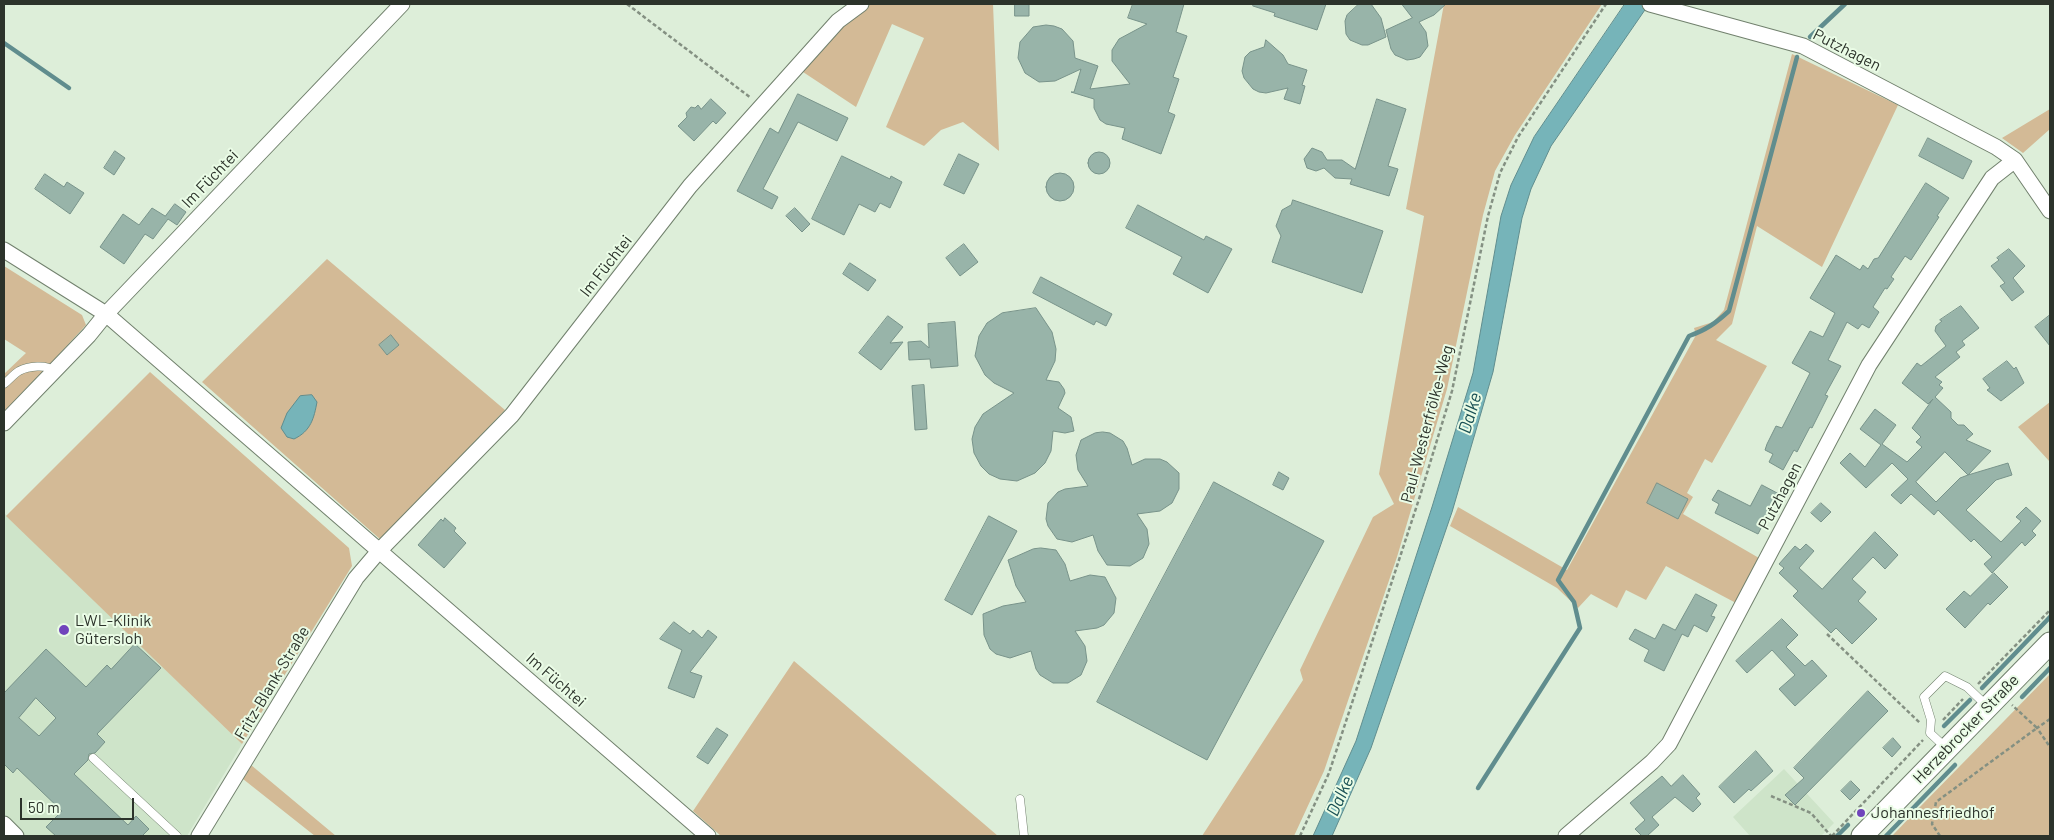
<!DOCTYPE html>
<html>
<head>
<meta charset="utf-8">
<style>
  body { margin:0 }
  #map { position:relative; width:2054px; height:840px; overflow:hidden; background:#ddeed9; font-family:Barlow,sans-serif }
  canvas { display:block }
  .frame { position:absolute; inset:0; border:5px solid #2c332b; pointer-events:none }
  .scale { position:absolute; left:20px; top:798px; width:114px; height:22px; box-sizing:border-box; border:2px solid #2c332b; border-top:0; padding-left:6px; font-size:15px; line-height:18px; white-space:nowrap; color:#2c332b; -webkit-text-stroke:4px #eafce6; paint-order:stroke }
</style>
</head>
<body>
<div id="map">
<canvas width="2054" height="840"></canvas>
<div class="frame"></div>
<div class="scale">50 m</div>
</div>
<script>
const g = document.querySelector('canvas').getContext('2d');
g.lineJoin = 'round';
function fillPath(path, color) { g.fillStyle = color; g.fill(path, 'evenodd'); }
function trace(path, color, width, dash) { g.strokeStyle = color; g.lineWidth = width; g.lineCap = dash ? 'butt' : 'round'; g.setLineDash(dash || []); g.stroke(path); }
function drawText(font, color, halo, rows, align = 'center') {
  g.font = font + ' Barlow,sans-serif'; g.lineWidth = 4; g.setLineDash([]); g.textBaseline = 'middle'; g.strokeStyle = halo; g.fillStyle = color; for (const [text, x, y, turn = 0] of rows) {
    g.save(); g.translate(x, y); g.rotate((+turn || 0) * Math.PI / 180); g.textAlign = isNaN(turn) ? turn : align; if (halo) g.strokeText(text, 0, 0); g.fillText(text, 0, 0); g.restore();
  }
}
fillPath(new Path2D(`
  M4 513 242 744 187 836H4Z
  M1784 769 1834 823 1821 836H1750L1733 817Z`), '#cee4c9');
fillPath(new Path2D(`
  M871 4H993L999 151 963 122 941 130 924 146 886 127 924 38 892 24 856 107 803 72 843 25Z
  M1444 4H1602L1515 135 1495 171 1483 215 1447 389 1397 557 1324 771 1294 836H1202L1303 680 1300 670 1373 517 1394 504 1379 474 1424 216 1406 209Z
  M1792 54 1898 105 1822 267 1757 226 1732 324 1716 340 1767 366 1712 463 1705 459 1687 493 1693 497 1683 514 1759 558 1736 603 1666 566 1646 600 1626 590 1617 608 1591 594 1578 608 1557 588 1450 526 1458 507 1567 570 1696 335 1694 328 1713 322 1724 310Z
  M2050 109V129L2023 153 2002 138Z
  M327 259 505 410 381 540 202 382Z
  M4 266 82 315 86 325 4 414V374L26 353 4 339Z
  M150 372 349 548 352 566 242 744 6 516Z
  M2050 402V462L2018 427Z
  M794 661 998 836H721L693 811Z
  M2050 674V836H1892L1914 813Z
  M251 765 336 836H315L243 779Z`), '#d3ba96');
const water = new Path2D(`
  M1625 4H1649L1551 146 1531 189 1522 218 1493 372 1452 512 1371 748 1332 836H1313L1356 741 1432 507 1473 373 1501 216 1511 185 1534 137Z
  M312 395 317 402C314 418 311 431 294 439L287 437 281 428 287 413 300 396Z`);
fillPath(water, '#76b4b9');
trace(water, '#608d8e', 1);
trace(new Path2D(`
  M1810 37 1845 4
  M4 43 69 88
  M1982 688 2050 617
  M2022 697 2050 668
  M1944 726 1970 700
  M1478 788 1580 628 1574 602 1558 580 1689 336C1706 330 1716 323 1729 311L1797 57
  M1837 836 1848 825
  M1886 836 1955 765`), '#608d8e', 4.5);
const building = new Path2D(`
  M1015 4H1029V16H1015Z
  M1133 4H1184L1176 32 1187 36 1173 77 1179 79 1168 112 1175 115 1161 154 1122 139 1125 128 1106 124 1100 120 1094 108V99L1071 92H1074L1081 69 1055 81 1039 82 1025 73 1018 58 1020 42 1033 27 1046 25 1054 26 1062 29 1073 41 1075 58 1098 66 1090 89 1130 84 1112 61V50L1119 39 1147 24 1128 18Z
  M1254 4H1326L1317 30 1274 16 1275 13 1253 6Z
  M1359 4H1371L1381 18 1386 37 1368 45H1362L1350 40 1346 34 1345 21 1347 15Z
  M1402 4H1446L1434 15 1419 22 1426 32 1428 46 1420 57 1414 59 1407 60 1395 55 1391 49 1386 30 1412 18Z
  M1266 40 1283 55 1288 64 1307 70 1302 85 1305 86 1300 104 1284 99 1288 88 1266 93 1259 92 1253 89 1244 78 1242 71 1245 57 1250 52 1264 47Z
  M798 94 848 118 837 141 798 122 763 189 778 197 772 209 737 191 770 128 778 133Z
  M711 99 726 113 716 124 713 121 694 141 678 126 687 117 686 113 691 107 695 108 698 105 701 109Z
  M1377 99 1406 109 1388 166 1398 169 1389 196 1350 184 1352 179 1335 178 1324 168 1316 171 1307 168 1304 159 1312 148 1322 152 1327 160H1342L1355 169Z
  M1928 138 1972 161 1963 179 1919 156Z
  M115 151 125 158 114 175 104 168Z
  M1088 163a11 11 0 1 1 22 0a11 11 0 1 1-22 0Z
  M959 154 979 164 964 194 944 185Z
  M842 156 890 179 891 176 902 182 890 208 880 203 875 212 859 204 844 235 812 219Z
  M1046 187a14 14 0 1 1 28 0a14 14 0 1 1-28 0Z
  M45 174 64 187 67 182 84 193 70 214 35 189Z
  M1926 183 1949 198 1937 216 1939 217 1911 260 1905 256 1891 277 1894 279 1887 289 1885 288 1873 307 1879 312 1869 328 1862 324 1858 329 1847 322 1828 360 1841 366 1825 395 1828 396 1812 428 1810 427 1797 452 1794 450 1783 470 1769 462 1773 454 1765 450 1767 444 1776 426 1782 428 1810 373 1792 363 1810 331 1823 337 1835 313 1810 298 1836 255 1860 270 1863 265 1868 269 1874 259 1878 258Z
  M1293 200 1383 231 1362 293 1272 262 1281 236 1276 226 1282 210 1291 205Z
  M175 204 186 212 177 225 168 219 153 239 145 234 124 264 100 247 123 214 139 225 152 208 165 216Z
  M1138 205 1204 240 1206 236 1232 249 1208 293 1173 274 1182 257 1126 228Z
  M795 208 810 224 802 232 786 216Z
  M964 244 978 262 960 276 946 258Z
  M2009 249 2025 266 2013 278 2024 292 2012 301 2000 286 2005 283 1991 266 1999 260 1997 258Z
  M850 263 876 280 868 291 843 274Z
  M1041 277 1112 314 1106 326 1096 321 1094 325 1033 293Z
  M1961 306 1979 328 1962 341 1965 345 1956 352 1960 357 1935 377 1942 382 1939 385 1943 388 1935 397 1951 412V418L1958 425H1964L1973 434 1966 440 1991 451 1968 475 2008 463 2012 475 1996 480 1966 510 2001 542 2021 521 2016 517 2026 507 2041 521 2032 531 2036 535 2025 546 2022 542 1992 573 1984 564 1992 557 1974 539 1971 542 1938 510 1934 515 1911 494 1901 504 1891 495 1908 479 1892 463 1866 488 1840 463 1850 453 1865 467 1881 445 1860 429 1875 409 1896 425 1882 444 1907 462 1922 447 1916 442 1921 437 1912 428 1933 399 1928 404 1902 383 1917 363 1921 366 1946 346 1935 331 1936 326 1942 321 1940 320ZM1945 452 1968 475 1960 478 1936 502 1916 482Z
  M1036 308 1052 332 1056 349 1055 361 1046 380 1059 382 1064 389 1065 393 1058 408 1071 417 1074 431 1065 433 1053 431 1051 451 1045 463 1035 473 1017 481 1000 479 989 474 981 466 974 453 972 439 975 427 983 414 1014 393 994 383 985 375 975 356 979 336 987 323 1002 313Z
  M2050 315V346L2035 327Z
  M888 316 903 327 890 343 903 342 881 370 859 353Z
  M955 322 958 366 931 368 930 359 909 360 908 342 921 341 929 348 928 324Z
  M391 335 399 345 387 355 379 345Z
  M2007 361 2014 369 2016 367 2024 383 2001 401 1987 390 1990 388 1983 379Z
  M924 385 927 429 915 430 912 386Z
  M1103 432 1110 433 1123 441 1127 448 1132 465 1145 459H1160L1167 462 1179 473V489L1172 503 1160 511 1137 514 1147 529 1149 544 1143 558 1130 566 1107 565 1098 551 1093 535 1072 542 1057 539 1048 526 1046 519 1048 503 1058 492 1065 489 1088 486 1078 470 1076 455 1081 440 1095 433Z
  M1279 472 1289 478 1283 490 1273 485Z
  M1214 482 1324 541 1207 760 1097 702Z
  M1657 483 1688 499 1678 519 1647 503Z
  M1762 485 1779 494 1758 534 1715 513 1719 504 1712 500 1718 490 1750 506Z
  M1821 503 1831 512 1821 522 1811 513Z
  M989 516 1017 531 972 615 945 600Z
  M445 518 456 528 454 531 466 543 444 568 418 545 441 519 443 521Z
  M1875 532 1898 555 1885 569 1873 557 1852 579 1866 592 1858 601 1877 619 1852 644 1836 628 1831 633 1793 596 1798 591 1779 573 1784 568 1779 564 1795 546 1800 550 1806 544 1814 551 1799 568 1822 589Z
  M1041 548 1056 550 1065 564 1070 581 1090 575 1105 577 1116 598 1114 613 1104 625 1097 628 1075 631 1085 646 1087 661 1081 675 1068 683H1053L1040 675 1036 669 1031 651 1010 658 996 654 990 649 984 635 983 614 1003 606 1026 602 1016 586 1008 560 1033 549Z
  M1994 573 2008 587 1990 605 1988 603 1965 628 1946 609 1964 591 1970 596Z
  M1696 594 1717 605 1711 616 1715 617 1707 632 1694 625 1688 637 1682 634 1664 671 1644 661 1649 650 1629 639 1635 629 1655 639 1663 624 1675 630Z
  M1782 619 1798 635 1786 647 1805 666 1812 660 1827 676 1795 706 1779 689 1795 675 1772 650 1747 673 1736 661Z
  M674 622 690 634 693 630 702 638 708 630 717 637 690 672 702 676 694 698 668 688 682 650 660 639Z
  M135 644 161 668 97 734 105 742 95 753 89 754 88 760 74 774 128 825 136 816 149 829 142 836H56L46 827 62 811 17 768 13 773 4 764V693L46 649 86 687 107 665 111 669ZM36 698 56 718 39 736 19 718Z
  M1868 691 1888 711 1795 805 1785 795 1804 778 1794 768Z
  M717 728 728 735 708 764 697 757Z
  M1893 738 1901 747 1892 757 1883 748Z
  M1756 751 1773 771 1751 791 1749 789 1734 803 1719 787Z
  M1683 775 1700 794 1696 798 1701 804 1693 812 1675 797 1652 817 1659 825 1647 836H1642L1635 829 1645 820 1630 803 1662 776 1671 786Z
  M1851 781 1860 790 1850 800 1841 791Z`);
fillPath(building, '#98b4a9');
trace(building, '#78938a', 1);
const service = new Path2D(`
  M4 384C9 380 14 374 19 371 28 366 47 364 54 371
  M1945 747 1930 733 1931 720 1924 697 1945 676 1967 687 1986 705
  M93 758 177 836
  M1020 799 1024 836`);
const minor = new Path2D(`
  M1650 4 1803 46 1996 147 2015 160 2050 211
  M4 250 106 314 708 836
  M4 423 89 335 106 314 402 4
  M4 824 16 836
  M199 836 356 578 379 551 512 415 690 186 838 21 861 4
  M1566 836 1652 762 1669 744 1869 365 1992 178 2015 160`);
const secondary = new Path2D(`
  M1862 836 2050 643`);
trace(service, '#71806d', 9);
trace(minor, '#71806d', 17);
trace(secondary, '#71806d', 23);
trace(new Path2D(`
  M627 4 751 98
  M1827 634 1920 723
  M1978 684 2050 610
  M2050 719 2037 728 2050 747
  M1943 720 1963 699
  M1771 796 1811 813 1831 836
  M1300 836 1329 773 1420 496 1452 391 1488 216 1500 173 1518 137 1606 4
  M1832 836 1923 740
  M1940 836 1932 824 1936 802 2037 728 2012 705`), '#849082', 2.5, [4, 2.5]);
trace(service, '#fff', 8);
trace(minor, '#fff', 15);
trace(secondary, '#fff', 21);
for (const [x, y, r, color] of [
  [64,630,6,"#7144bc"],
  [1861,813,5,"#7144bc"]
]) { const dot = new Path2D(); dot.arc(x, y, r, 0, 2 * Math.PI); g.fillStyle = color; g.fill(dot); trace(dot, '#eafce6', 2); }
drawText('16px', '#2c332b', '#eafce6', [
  ["Putzhagen",1847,50,27],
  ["Im Füchtei",210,179,-46],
  ["Im Füchtei",606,266,-52],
  ["Paul-Westerfrölke-Weg",1427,424,-75],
  ["Putzhagen",1780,496,-62],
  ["Im Füchtei",556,680,41],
  ["Fritz-Blank-Straße",272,683,-59],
  ["Herzebrocker Straße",1966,729,-46]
]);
drawText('16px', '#2c332b', '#eafce6', [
  ["LWL-Klinik",75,621],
  ["Gütersloh",75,639],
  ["Johannesfriedhof",1871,813]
], 'left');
drawText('italic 18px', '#1a5155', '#eafce6', [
  ["Dalke",1470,413,-73],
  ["Dalke",1340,796,-66]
]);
</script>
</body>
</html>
